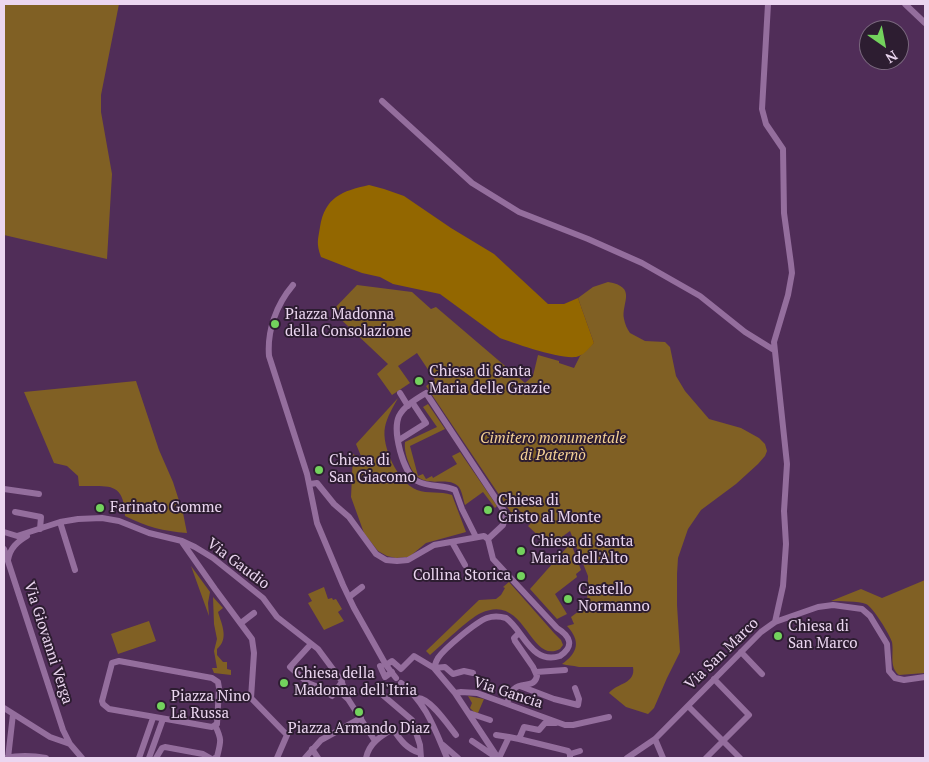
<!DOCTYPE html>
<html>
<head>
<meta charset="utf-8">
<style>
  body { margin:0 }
  #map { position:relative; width:929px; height:762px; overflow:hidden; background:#502d58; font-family:"PT Serif",serif }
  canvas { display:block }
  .frame { position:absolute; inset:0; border:5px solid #ebd6f0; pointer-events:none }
  .north { position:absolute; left:859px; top:20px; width:50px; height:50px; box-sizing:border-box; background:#2d1d31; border:1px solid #79677d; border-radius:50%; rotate:147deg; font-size:14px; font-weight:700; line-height:20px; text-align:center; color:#ebd6f0 }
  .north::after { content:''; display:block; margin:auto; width:18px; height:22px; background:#73d25d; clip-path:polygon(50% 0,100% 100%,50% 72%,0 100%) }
</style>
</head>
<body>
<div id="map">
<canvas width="929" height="762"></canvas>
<div class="frame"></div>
<div class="north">N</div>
</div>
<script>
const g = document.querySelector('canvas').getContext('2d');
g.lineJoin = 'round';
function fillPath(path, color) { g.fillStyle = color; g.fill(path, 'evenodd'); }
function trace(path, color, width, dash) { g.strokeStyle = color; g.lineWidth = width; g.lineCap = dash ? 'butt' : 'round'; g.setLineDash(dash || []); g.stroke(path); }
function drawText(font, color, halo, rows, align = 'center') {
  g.font = font + ' "PT Serif",serif'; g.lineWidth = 4; g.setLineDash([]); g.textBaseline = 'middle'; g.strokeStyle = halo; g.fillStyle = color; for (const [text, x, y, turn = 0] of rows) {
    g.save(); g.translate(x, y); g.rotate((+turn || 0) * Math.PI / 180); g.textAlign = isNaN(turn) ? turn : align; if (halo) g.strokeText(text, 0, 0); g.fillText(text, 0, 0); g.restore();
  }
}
fillPath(new Path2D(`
  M6 4H119L101 95V112L112 174 107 259 4 235V7Z
  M608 282C638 287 621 303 624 319 625 324 627 329 630 333L645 341 665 342 670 347 676 376 685 391 709 419 741 428 759 438 765 444 767 451 765 456 758 464 736 484 701 510 688 529 678 558 677 574V605L680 652 667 678 654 708 648 714 626 707 609 693C617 683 636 684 633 667H579C572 665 568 666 562 664 578 653 581 641 567 626L574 624 571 617 587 605 588 576 570 531 559 539 545 542 528 526 531 523 518 509 512 514 426 386 435 380 417 353 398 366 410 383 392 395 377 374 388 364 332 311 357 285 412 292 431 309 436 307 525 383 533 376 538 355 559 361V363L574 368 580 356 594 343 578 298 593 287Z
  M136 381 159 450 173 482 183 513 187 533C163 531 147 527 125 516 124 480 107 487 79 486L78 476 67 466 54 463 24 392Z
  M398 398C393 407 387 417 385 427 381 446 398 483 417 490 428 494 440 491 452 495L466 532 426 543 409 557 396 558 387 556 378 551 364 533 351 497 353 454 358 457 361 456 356 444Z
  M428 404 445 429 410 446 418 476 423 474 426 479 432 476 433 478 457 464 452 456 460 452 497 506 495 508 483 492 465 505C463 499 462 490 458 486 445 474 422 493 410 466 407 459 404 450 405 442L437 427 423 407Z
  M569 545 572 546 581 570 576 574 577 577 555 594 567 614 557 619 530 589Z
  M191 566 210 592 208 603 209 616Z
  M925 580V673L899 675C889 667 894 654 892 642 890 635 873 607 866 604 859 601 839 601 831 601L861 589 882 598Z
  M509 582 554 633 561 640 563 645 560 649C529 665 526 592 481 613 468 619 443 644 430 655L426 651 479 600 496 599 501 595 505 588 503 587Z
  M324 587 328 599 332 598 333 600 336 599 342 609 338 612 344 621 324 630 308 603 312 601 308 594Z
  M213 597 223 608 218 612C222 625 229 639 217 649V655L223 662H227V669L231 670V675L214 673 212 668H217L214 651 217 639 214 624Z
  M149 621 156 641 118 654 111 634Z
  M468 696 484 699 478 713 474 712 470 708 472 703Z`), '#806024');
fillPath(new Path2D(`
  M369 185 384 189 404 196 451 228 494 254 548 304H564L578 298 594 343C590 347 585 354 579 356 567 362 513 343 500 338L440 294 393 284 380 277 362 273 321 257C316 243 318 240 320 227 325 197 342 191 369 185Z`), '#936700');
trace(new Path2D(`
  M768 4 762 109 766 124 783 149 784 213 791 264 792 273 788 295 774 342 787 464 784 511 786 544 783 586 775 622
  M905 4 925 23
  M382 101 472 183 519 212 588 239 642 263 700 296 745 332 774 350
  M293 285C276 305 267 331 269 356L307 474 317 523 343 585 354 608 386 665 396 678
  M400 393 408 406
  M399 440 426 423 412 402
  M310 484 317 483 334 504 349 517 376 554 386 560 397 561 408 560 434 545 484 536 488 539
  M4 489 39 494
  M15 512 41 517 40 529
  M60 522 75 570
  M4 532 17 536 60 522 78 519 102 518 119 521 149 533 182 541 195 547 213 558 263 598 277 617 318 649 341 680 348 699
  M476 537 462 509 455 490C444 484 429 488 417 481 403 473 392 431 399 416 404 406 416 399 426 393L506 514 503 525 488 539
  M182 542 215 589 252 639 254 653 251 698 287 735 277 758
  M452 542 465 565
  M4 549 63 730 70 744 82 758
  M8 560C10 548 17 542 27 536
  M349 597 362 587
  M241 623 254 613
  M311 644 290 667 308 683 323 689 332 696
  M741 652 762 674
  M119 661 212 678 218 682 219 688 217 724 212 727 109 709 103 704 102 701 111 667 112 663Z
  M386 665 392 661 401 669 414 656 434 668 455 693 461 692 477 693 565 725H573L609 717
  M380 666 385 677 392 672
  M536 672 565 670
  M473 673 464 671 453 674 445 667 434 668C435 665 436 661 438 658 445 648 476 622 487 618 493 616 499 616 506 618 524 631 531 665 560 656 575 646 570 636 557 628L493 559 488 539
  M342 682 337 689 348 699 375 741
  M401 683C426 702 435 730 447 758
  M520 686 554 699 578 705 579 699 575 688
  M378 691 412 720 420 745 421 758
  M455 693 498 758
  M418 698C430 698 448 725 456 735
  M507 703C509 699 510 692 514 689 522 681 534 689 537 676L533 667 515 641 514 638 519 633
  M688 706 740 758
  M4 708 50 737 70 744
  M469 713 490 720
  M496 735 509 737
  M519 739 568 751 570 754V758
  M655 739 663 758
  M472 741 497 758
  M443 745 458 758
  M312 749 318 758
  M570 754 580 751
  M5 758C19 755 31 755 46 758
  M8 758 13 714
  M139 758 153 718
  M149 758 163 719
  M156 758 162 748 165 747 203 754 210 758
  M215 758 217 757C221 741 222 740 215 725
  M305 758 321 740 361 718
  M366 758C369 743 381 736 393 729 401 741 407 749 420 753
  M499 758 509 737 519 739 524 727 539 730 545 723H556
  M627 758 655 739 761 632 775 622 818 607 833 605 862 609 870 616 887 644 889 671 895 678 904 680 925 677
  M706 758 749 715 714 679`), '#946e9d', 6);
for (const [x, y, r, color] of [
  [275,324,5,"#73d25d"],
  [419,381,5,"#73d25d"],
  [319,470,5,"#73d25d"],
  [100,508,5,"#73d25d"],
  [488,510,5,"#73d25d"],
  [521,551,5,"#73d25d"],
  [521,576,5,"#73d25d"],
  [568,599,5,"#73d25d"],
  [778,636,5,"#73d25d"],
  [284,683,5,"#73d25d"],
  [161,706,5,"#73d25d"],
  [359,712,5,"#73d25d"]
]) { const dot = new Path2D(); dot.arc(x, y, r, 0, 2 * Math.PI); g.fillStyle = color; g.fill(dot); trace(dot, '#2d1d31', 2); }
drawText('15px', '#ebd6f0', '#2d1d31', [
  ["Piazza Madonna",285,315],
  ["della Consolazione",285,332],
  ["Chiesa di Santa",429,372],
  ["Maria delle Grazie",429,389],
  ["Chiesa di",329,461],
  ["San Giacomo",329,478],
  ["Chiesa di",498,501],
  ["Cristo al Monte",498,518],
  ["Farinato Gomme",110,508],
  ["Chiesa di Santa",531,542],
  ["Maria dell'Alto",531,559],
  ["Collina Storica",511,576,"right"],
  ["Castello",578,590],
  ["Normanno",578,607],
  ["Chiesa di",788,627],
  ["San Marco",788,644],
  ["Chiesa della",294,674],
  ["Madonna dell'Itria",294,691],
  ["Piazza Nino",171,697],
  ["La Russa",171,714],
  ["Piazza Armando Diaz",359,729,"center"]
], 'left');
drawText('italic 15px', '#f6d296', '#2d1d31', [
  ["Cimitero monumentale",553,439],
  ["di Paternò",553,456]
]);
drawText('15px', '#ebd6f0', '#2d1d31', [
  ["Via Gaudio",238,564,37],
  ["Via Giovanni Verga",48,643,72],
  ["Via San Marco",722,654,-44],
  ["Via Gancia",508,693,18]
]);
</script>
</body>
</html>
